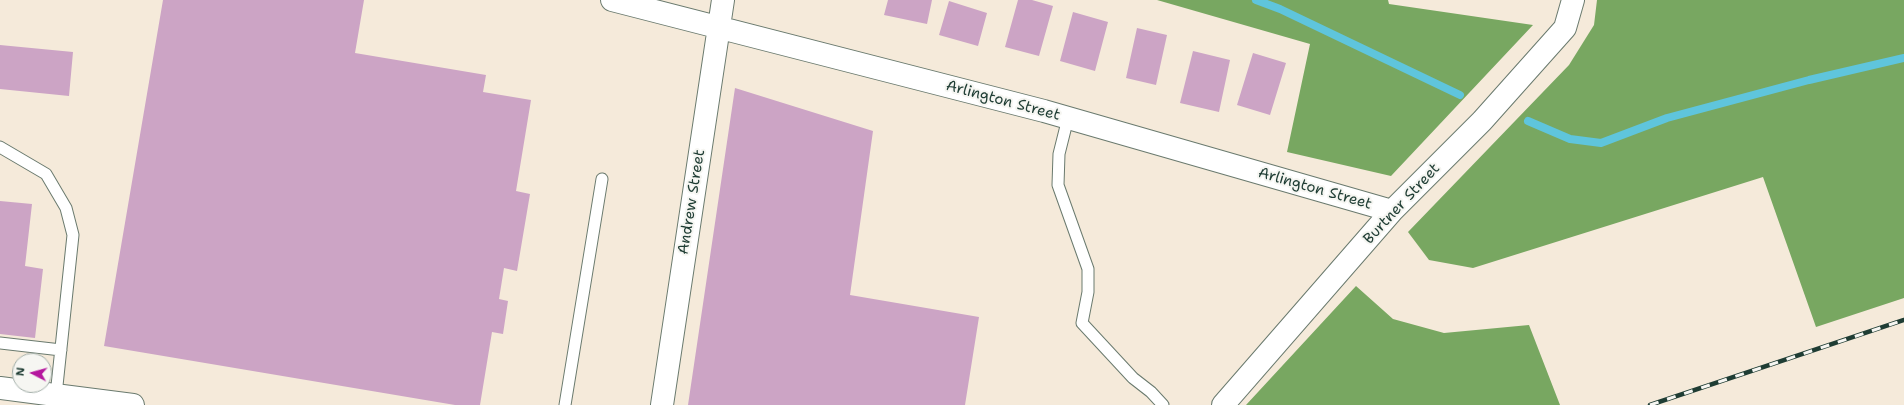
<!DOCTYPE html>
<html>
<head>
<meta charset="utf-8">
<style>
  body { margin:0 }
  #map { position:relative; width:1904px; height:405px; overflow:hidden; background:#f5eada; font-family:"Shantell Sans",sans-serif }
  canvas { display:block }
  .north { position:absolute; left:12px; top:353px; width:40px; height:40px; box-sizing:border-box; background:#f6f6f2; border:1px solid #a0aca6; border-radius:50%; rotate:276deg; font-size:11px; font-weight:700; line-height:16px; text-align:center; color:#1f3d34 }
  .north::after { content:''; display:block; margin:auto; width:14px; height:18px; background:#b5179e; clip-path:polygon(50% 0,100% 100%,50% 72%,0 100%) }
</style>
</head>
<body>
<div id="map">
<canvas width="1904" height="405"></canvas>
<div class="north">N</div>
</div>
<script>
const g = document.querySelector('canvas').getContext('2d');
g.lineJoin = 'round';
function fillPath(path, color) { g.fillStyle = color; g.fill(path, 'evenodd'); }
function trace(path, color, width, dash) { g.strokeStyle = color; g.lineWidth = width; g.lineCap = dash ? 'butt' : 'round'; g.setLineDash(dash || []); g.stroke(path); }
function drawText(font, color, halo, rows, align = 'center') {
  g.font = font + ' "Shantell Sans",sans-serif'; g.lineWidth = 4; g.setLineDash([]); g.textBaseline = 'middle'; g.strokeStyle = halo; g.fillStyle = color; for (const [text, x, y, turn = 0] of rows) {
    g.save(); g.translate(x, y); g.rotate((+turn || 0) * Math.PI / 180); g.textAlign = isNaN(turn) ? turn : align; if (halo) g.strokeText(text, 0, 0); g.fillText(text, 0, 0); g.restore();
  }
}
fillPath(new Path2D(`
  M1157 0H1388L1389 4 1533 25 1391 176 1287 152 1310 44Z
  M1597 0H1904V298L1816 327 1763 177 1473 268 1429 260 1408 232 1569 65 1594 25Z
  M1356 286 1393 319 1444 333 1529 325 1560 405H1246Z`), '#78a761');
trace(new Path2D(`
  M1256 0 1280 9 1460 95
  M1528 121 1570 139 1601 143 1667 118 1809 80 1904 58`), '#5fc5dc', 8);
fillPath(new Path2D(`
  M163 0H364L355 53 486 75 483 92 531 100 516 191 530 194 517 271 504 268 499 299 508 301 503 334 492 332 480 405H455L104 346Z
  M888 0H932L927 24 884 15Z
  M1018 0H1032L1053 6 1039 56 1005 47Z
  M949 1 987 13 978 46 939 35Z
  M1073 12 1108 22 1095 71 1060 61Z
  M1137 28 1167 35 1156 85 1126 78Z
  M0 45 73 52 69 96 0 89Z
  M1193 51 1230 60 1219 112 1180 103Z
  M1253 53 1286 63 1270 115 1237 105Z
  M735 88 873 131 850 295 979 317 965 405H688Z
  M0 201 32 204 25 266 43 269 35 338 0 334Z`), '#cca4c5');
const lane = new Path2D(`
  M1068 118 1059 154 1058 185 1088 269V292L1082 323 1133 378 1151 392 1163 405
  M0 147 46 174 66 208 73 235 56 395
  M0 343 61 350
  M565 405 602 179`);
const street = new Path2D(`
  M612 0 1044 111 1392 211
  M662 405 723 0
  M1223 405 1392 211 1482 121 1565 28 1573 0`);
const secondary = new Path2D(`
  M0 388 133 405`);
trace(lane, '#6a7a6e', 13);
trace(street, '#6a7a6e', 24);
trace(secondary, '#6a7a6e', 24);
trace(lane, '#fff', 11);
trace(street, '#fff', 22);
trace(secondary, '#fff', 22);
const rail = new Path2D(`
  M1650 405 1904 320`);
trace(rail, '#1f3d34', 4.5);
trace(rail, '#f6f6f2', 3, [9]);
drawText('15px', '#1f3d34', '#f6f6f2', [
  ["Arlington Street",1003,101,15],
  ["Arlington Street",1315,189,16],
  ["Andrew Street",692,202,-81],
  ["Burtner Street",1402,204,-47]
]);
</script>
</body>
</html>
